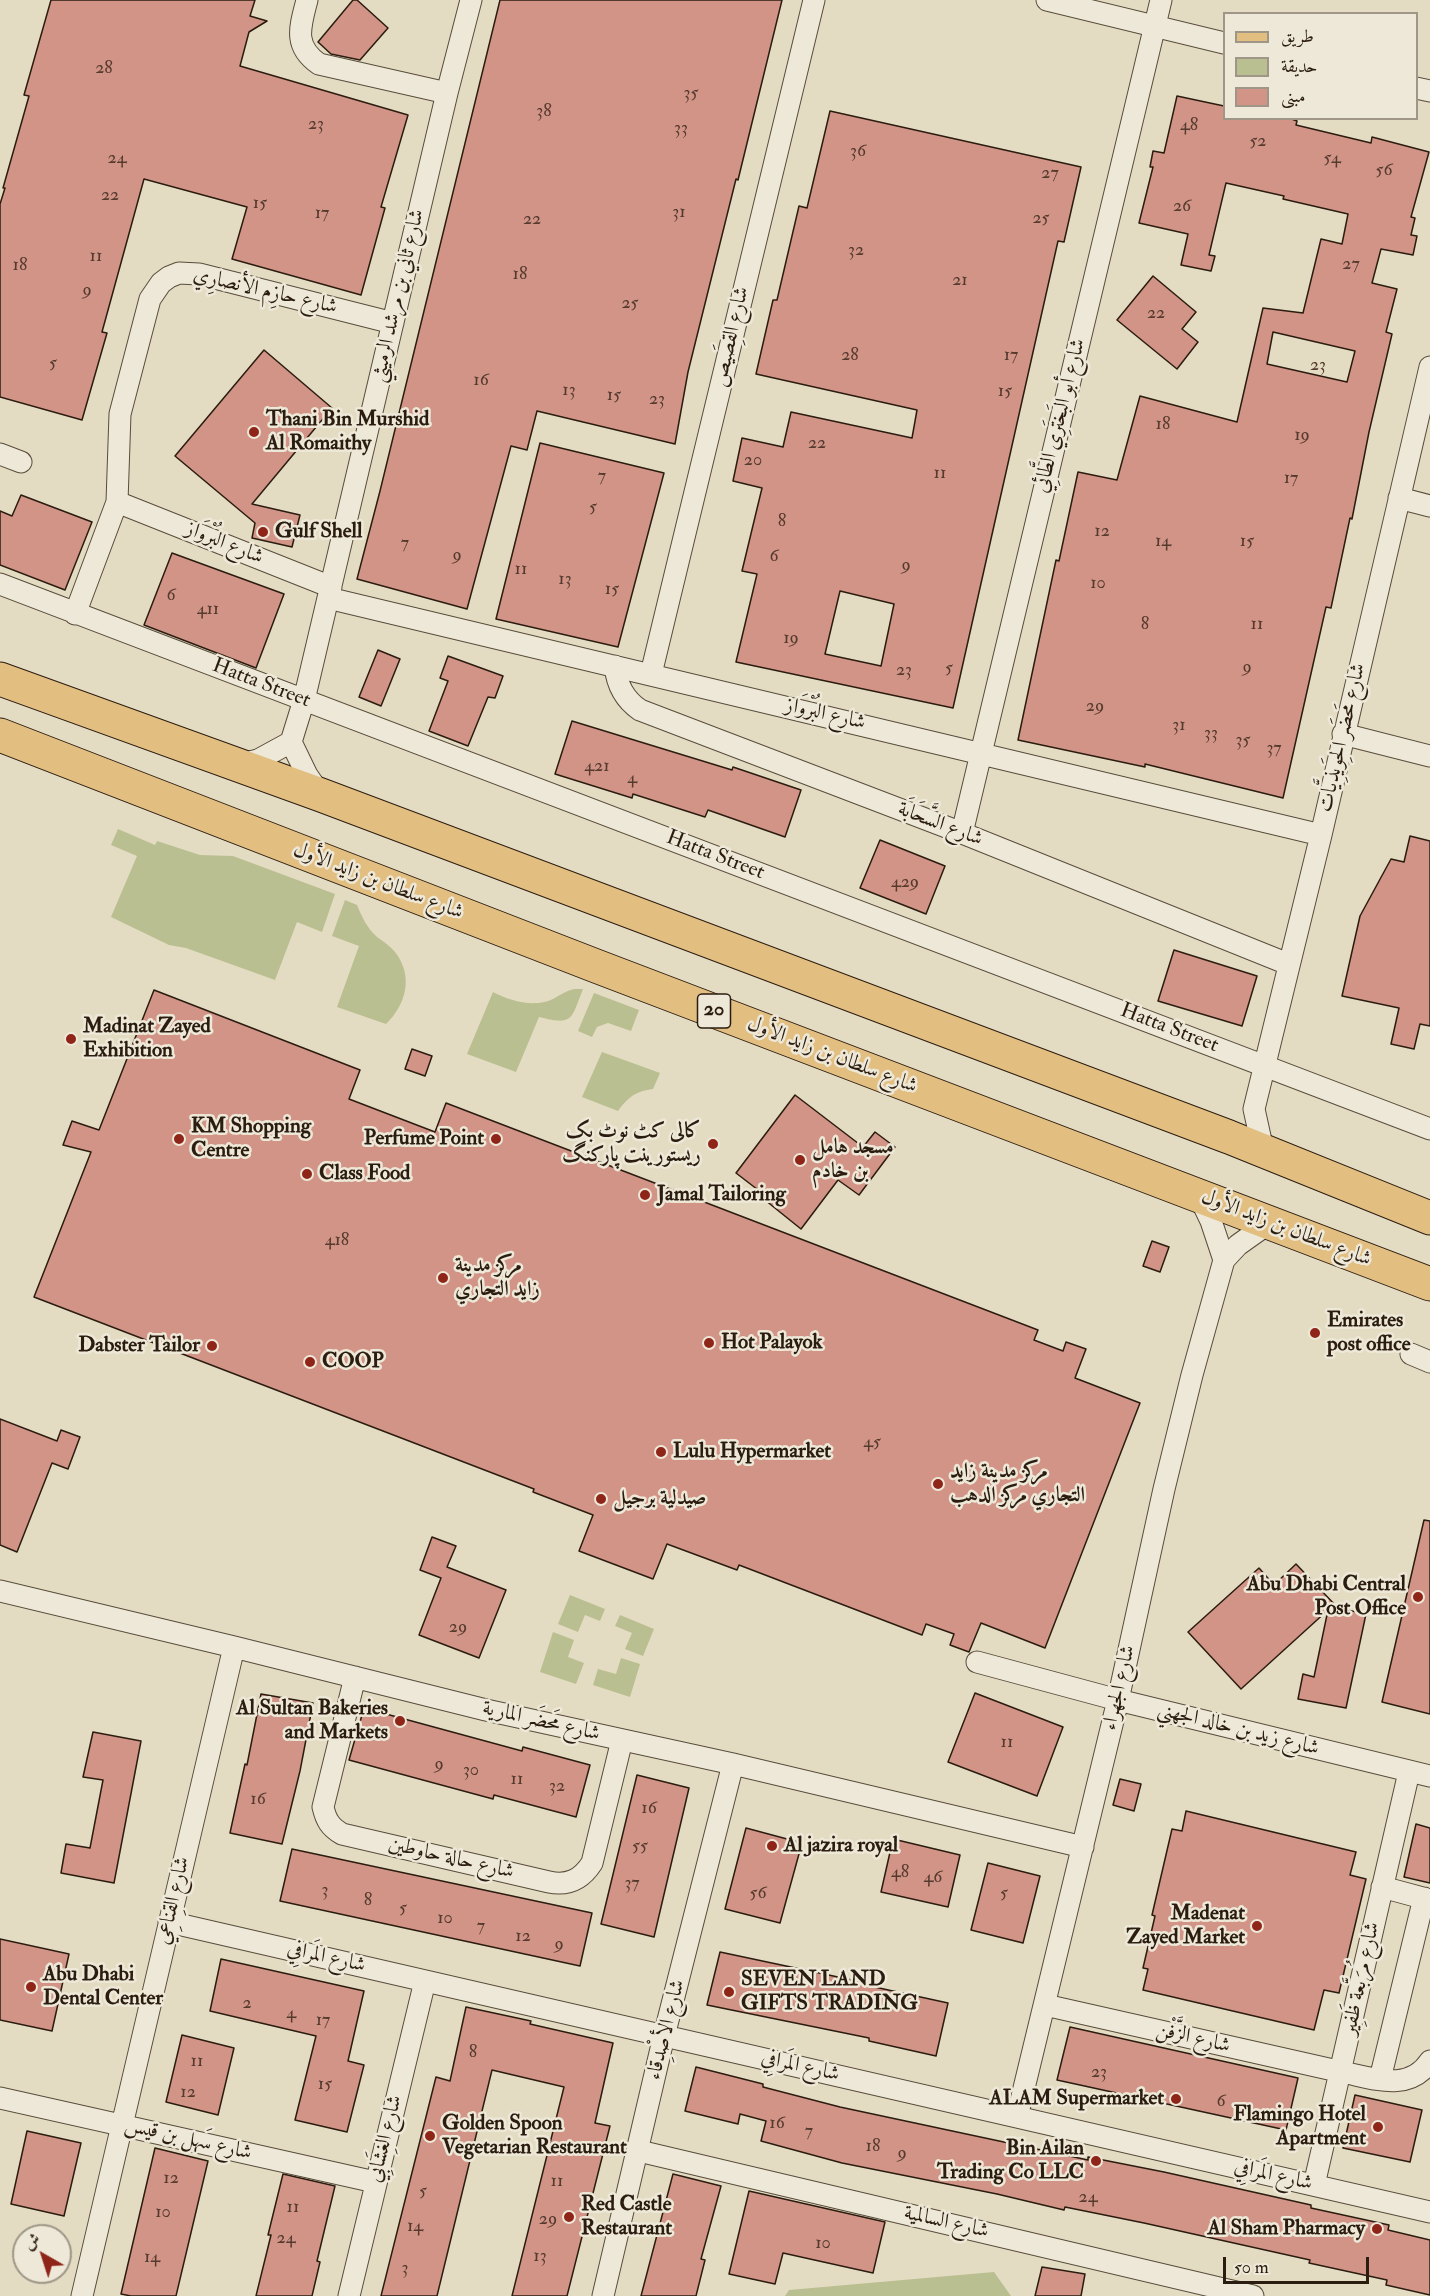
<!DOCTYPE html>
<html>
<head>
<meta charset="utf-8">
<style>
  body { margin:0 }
  #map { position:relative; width:1430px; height:2296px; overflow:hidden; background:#e4dcc2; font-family:"IM FELL Double Pica",Amiri,serif }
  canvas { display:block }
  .legend { position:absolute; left:1223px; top:12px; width:195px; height:108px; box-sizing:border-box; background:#ede8d7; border:2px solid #9f9687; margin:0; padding:8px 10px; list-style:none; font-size:18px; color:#2b1c10 }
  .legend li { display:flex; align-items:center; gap:12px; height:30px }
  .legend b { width:30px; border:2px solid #9f9687 }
  .north { position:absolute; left:12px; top:2224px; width:60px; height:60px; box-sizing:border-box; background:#ede8d7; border:2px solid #9f9687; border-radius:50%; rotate:321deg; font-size:16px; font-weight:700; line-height:24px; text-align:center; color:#2b1c10 }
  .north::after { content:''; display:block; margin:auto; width:21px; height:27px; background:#8f2418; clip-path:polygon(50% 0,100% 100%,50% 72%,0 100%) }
  .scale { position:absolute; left:1223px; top:2257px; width:146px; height:27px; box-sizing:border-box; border:3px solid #2b1c10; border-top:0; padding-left:8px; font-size:18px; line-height:21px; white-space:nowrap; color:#2b1c10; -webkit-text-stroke:4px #ede8d7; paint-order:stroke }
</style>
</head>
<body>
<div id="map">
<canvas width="1430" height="2296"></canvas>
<ul class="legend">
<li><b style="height:8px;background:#e2be81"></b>طريق</li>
<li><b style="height:16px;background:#b9bf90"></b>حديقة</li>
<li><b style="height:16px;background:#d29487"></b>مبنى</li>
</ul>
<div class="north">ش</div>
<div class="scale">50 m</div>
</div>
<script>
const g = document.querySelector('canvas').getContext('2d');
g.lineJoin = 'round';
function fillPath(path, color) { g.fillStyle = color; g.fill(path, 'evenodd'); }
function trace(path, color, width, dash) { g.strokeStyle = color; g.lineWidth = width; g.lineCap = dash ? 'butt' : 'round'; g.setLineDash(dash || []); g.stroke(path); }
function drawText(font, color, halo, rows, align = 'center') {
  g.font = font + ' "IM FELL Double Pica",Amiri,serif'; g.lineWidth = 5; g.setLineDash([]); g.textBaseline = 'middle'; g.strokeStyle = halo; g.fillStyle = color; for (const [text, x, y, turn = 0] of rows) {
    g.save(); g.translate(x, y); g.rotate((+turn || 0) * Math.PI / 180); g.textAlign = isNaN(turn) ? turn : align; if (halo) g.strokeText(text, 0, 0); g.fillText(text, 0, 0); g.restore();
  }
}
fillPath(new Path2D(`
  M118 829 155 845 157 841 200 855 233 856 335 894 322 932 297 922 275 980 186 948 169 945 111 917 137 856 111 845Z
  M345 900 357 905C362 917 367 928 377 937 383 941 390 946 395 952 414 976 406 1005 386 1024L337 1007 359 946 332 936Z
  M574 989H583C571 1019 574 1026 539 1017L516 1072 467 1054 493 992C510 1001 534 1008 553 999 560 995 566 991 574 989Z
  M594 993 639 1010 631 1031 608 1023 597 1027 592 1037 578 1031Z
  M602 1052 660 1073 653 1089C636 1091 628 1097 618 1111L582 1097Z
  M570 1595 605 1609 600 1621 585 1615 578 1632 558 1624Z
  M620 1615 654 1629 643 1656 625 1649 632 1633 615 1626Z
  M553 1632 574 1640 568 1657 584 1663 576 1684 540 1672Z
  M621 1658 640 1664 630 1697 593 1685 598 1669 616 1674Z
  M994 2272 1011 2296H785L789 2290Z`), '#b9bf90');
const building = new Path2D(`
  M51 0H255L250 16 267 21 249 32 240 66 408 115 381 207 385 208 361 295 232 259 247 207 144 179 102 332 107 333 82 420 0 397V204L5 188H3L29 96 24 95Z
  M353 0H357L388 28 360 60 331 54 318 42Z
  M500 0H782L738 180 736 179 688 372 675 444 537 411 527 450 511 446 467 609 357 579 380 491Z
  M1177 96 1224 106V118H1289L1297 121 1296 125 1371 143 1372 137 1429 152 1411 217 1415 218 1411 235 1417 236 1413 255 1381 249 1372 283 1397 289 1386 332 1392 334 1369 432 1352 519 1350 518 1331 608 1326 607 1283 798 1145 764V767L1018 740 1056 560 1059 561 1078 472 1117 480 1140 396 1237 422 1263 308 1303 313 1321 239 1342 244 1348 214 1283 199 1284 196 1226 183 1209 255 1215 256 1211 271 1181 265 1188 234 1139 223 1153 167H1150L1153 151 1164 153ZM1273 332 1355 351 1347 382 1267 364Z
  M830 111 1081 167 1064 242 1058 241 953 708 736 662 757 574 742 571 762 488 733 481 742 438 783 447 791 412 912 438 917 410 756 374 773 300H777L799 206 807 208ZM840 591 894 604 881 666 825 654Z
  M1153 276 1196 312 1182 329 1198 342 1177 369 1117 320Z
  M264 350 332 408 252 504 300 515 292 547 252 538 255 523 175 456Z
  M540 443 664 473 618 647 496 619Z
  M21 495 92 522 65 590 0 565V511L12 516Z
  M172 553 284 594 256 668 144 625Z
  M378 650 400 659 381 706 359 697Z
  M448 656 503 676 495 698 488 697 468 746 429 731 448 681 440 678Z
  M572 721 732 770 733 767 801 790 785 837 708 810 705 817 633 794 632 798 555 774Z
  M1410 836 1430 841V1026L1420 1024 1414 1049 1391 1044 1399 1008 1342 996 1360 916 1391 859 1404 862Z
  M880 840 945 866 926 914 860 888Z
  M1174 950 1257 976 1242 1026 1158 1001Z
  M154 990 360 1070 349 1099 435 1132 446 1103 1038 1330 1034 1340 1063 1351 1066 1342 1086 1349 1075 1378 1140 1403 1045 1648 981 1623 969 1652 950 1645 954 1634 926 1624 922 1635 739 1565 737 1570 667 1544 653 1579 579 1551 593 1515 533 1492 534 1489 34 1297 91 1152 63 1145 72 1121 99 1130Z
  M412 1049 432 1056 425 1076 405 1069Z
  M795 1095 863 1147 875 1132 895 1147 859 1195 838 1180 801 1229 760 1196 762 1193 736 1173Z
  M1152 1241 1169 1247 1160 1272 1143 1266Z
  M0 1419 57 1441 61 1430 80 1437 68 1469 52 1463 17 1552 0 1545Z
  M1424 1520 1430 1521V1714L1382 1702Z
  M432 1537 456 1546 447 1567 506 1590 479 1658 419 1635 441 1578 420 1570Z
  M1296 1564 1338 1608 1366 1614 1346 1708 1298 1699 1303 1674 1314 1677 1328 1610 1241 1689 1188 1632 1259 1568 1274 1585Z
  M975 1693 1063 1727 1037 1796 948 1762Z
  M261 1694 313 1703 300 1771 282 1844 230 1833 245 1764 247 1765Z
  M364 1708 522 1751 523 1747 590 1765 576 1817 494 1795 493 1799 349 1760Z
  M93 1732 141 1741 114 1883 61 1873 66 1844 90 1848 103 1780 83 1777Z
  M637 1775 689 1788 654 1937 601 1924Z
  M1120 1779 1141 1784 1134 1811 1113 1805Z
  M1186 1811 1356 1852 1350 1875 1366 1879 1339 1993 1324 1990 1314 2030 1143 1990 1148 1969 1143 1968 1155 1916 1152 1915 1172 1829 1182 1831Z
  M1416 1824 1430 1828V1883L1404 1877Z
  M746 1828 802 1843 780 1923 725 1909Z
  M893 1839 960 1855 948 1907 881 1892Z
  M292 1849 592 1913 580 1966 280 1901Z
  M988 1863 1040 1876 1023 1943 971 1930Z
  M0 1939 69 1954 52 2031 0 2020Z
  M720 1952 871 1984 870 1986 948 2003 936 2056 869 2041V2038L707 2005Z
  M221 1959 364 1991 348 2061 364 2065 347 2132 295 2120 316 2036 210 2011Z
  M466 2007 531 2021 530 2024 613 2043 595 2123 610 2126 567 2296H512L564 2087 492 2070 437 2296H381L436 2077 450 2081Z
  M1070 2027 1298 2078 1286 2130 1057 2080Z
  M182 2035 234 2048 218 2115 166 2102Z
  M696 2067 763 2084V2087L840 2107 1088 2160V2157L1164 2172 1311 2205V2208L1389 2225 1388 2230 1430 2240V2295L1386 2285 1387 2280 1309 2263 1310 2260 1144 2223 1065 2207 1064 2210 997 2194 842 2163 761 2141 766 2121 740 2114 738 2124 685 2111Z
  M1355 2095 1422 2110 1410 2162 1343 2148Z
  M27 2131 81 2143 64 2216 11 2204Z
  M155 2148 208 2161 176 2296H131L121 2294Z
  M283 2174 335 2186 317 2261 320 2262 312 2296H256L271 2235H268Z
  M673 2174 721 2186 701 2259 705 2260 696 2296H641Z
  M749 2191 885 2222 873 2273 783 2253 775 2284 729 2274Z
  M1042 2267 1085 2274 1081 2296H1035Z`);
fillPath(building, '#d29487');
trace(building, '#2b1c10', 1.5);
const street = new Path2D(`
  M307 0C300 27 293 46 319 64L447 93
  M1047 0 1224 43
  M1416 88 1430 91
  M0 454 21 462
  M1399 498 1430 506
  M117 502 331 587
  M0 584 1430 1129
  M328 598 1321 835
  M75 614 117 502 120 414 150 299 161 283 169 277 179 273 199 274 393 323
  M615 666C617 685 624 699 640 710L962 833 1288 964
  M651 674 814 0
  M1343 734 1430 756
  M291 742 307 775 320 794
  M238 765 258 760 291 742 304 700 447 93 471 0
  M962 833 1161 0
  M1263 1150 1254 1109 1321 835 1430 367
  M1199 1196 1211 1221 1224 1260
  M1411 1354 1430 1362
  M0 1591 234 1647 486 1710 733 1764 1083 1847
  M977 1662 1118 1700 1430 1776
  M355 1677 323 1807C326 1820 330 1827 342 1834L549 1882C568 1886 581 1880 592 1863L622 1740
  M1382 1887 1430 1900
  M169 1922 1430 2212
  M1045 2005 1342 2072C1373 2078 1409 2093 1430 2061
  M1380 2079 1424 1898
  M0 2098 375 2182
  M1017 2117 1118 1700 1164 1489 1192 1375 1224 1260 1238 1245 1269 1223
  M639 2151 1253 2296
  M1314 2185 1409 1772
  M82 2296 234 1647
  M349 2296 425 1981
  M603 2296 664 2036 733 1764`);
const primary = new Path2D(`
  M0 679 321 795 1229 1137 1430 1218
  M0 735 596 966 1430 1284`);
trace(street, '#594c3c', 23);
trace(primary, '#2b1c10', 35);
trace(street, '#ede8d7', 21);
trace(primary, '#e2be81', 33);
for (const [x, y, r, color] of [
  [254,432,6,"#8f2418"],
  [263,532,6,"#8f2418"],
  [71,1039,6,"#8f2418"],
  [179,1139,6,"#8f2418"],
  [496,1139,6,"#8f2418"],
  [713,1144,6,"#8f2418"],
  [800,1160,6,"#8f2418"],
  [307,1174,6,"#8f2418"],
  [645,1195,6,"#8f2418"],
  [443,1278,6,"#8f2418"],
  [1315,1333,6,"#8f2418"],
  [709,1343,6,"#8f2418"],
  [212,1346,6,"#8f2418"],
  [310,1362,6,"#8f2418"],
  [661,1452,6,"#8f2418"],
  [938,1484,6,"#8f2418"],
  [601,1499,6,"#8f2418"],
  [1418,1597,6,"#8f2418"],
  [400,1721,6,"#8f2418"],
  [772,1846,6,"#8f2418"],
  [1257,1926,6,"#8f2418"],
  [31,1987,6,"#8f2418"],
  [729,1992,6,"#8f2418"],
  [1176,2099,6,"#8f2418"],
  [1378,2127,6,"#8f2418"],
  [430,2136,6,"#8f2418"],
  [1096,2161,6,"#8f2418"],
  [569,2217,6,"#8f2418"],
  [1377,2229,6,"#8f2418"]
]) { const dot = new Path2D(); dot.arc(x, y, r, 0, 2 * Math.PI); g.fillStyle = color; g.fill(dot); trace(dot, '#ede8d7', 2); }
drawText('18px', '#553a2e', null, [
  ["28",104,69],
  ["35",691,94],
  ["38",544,112],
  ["23",316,125],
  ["48",1189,126],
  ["33",681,129],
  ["52",1258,142],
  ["36",858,152],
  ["24",117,159],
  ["54",1332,159],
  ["56",1384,171],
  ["27",1050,174],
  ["22",110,196],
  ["15",260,204],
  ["26",1182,207],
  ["31",679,213],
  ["17",322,214],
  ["25",1041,219],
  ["22",532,220],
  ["32",856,251],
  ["11",96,257],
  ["27",1351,265],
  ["18",20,266],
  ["18",520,275],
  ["21",960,281],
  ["9",87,291],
  ["25",630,304],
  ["22",1156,314],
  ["28",850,356],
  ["17",1011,356],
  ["5",53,364],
  ["23",1318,366],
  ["16",481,381],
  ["13",569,391],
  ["15",1005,392],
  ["15",614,396],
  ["23",657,400],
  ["18",1163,425],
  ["19",1302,436],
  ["22",817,444],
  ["20",753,461],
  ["11",940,474],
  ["7",602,477],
  ["17",1291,479],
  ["5",593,508],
  ["8",782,522],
  ["12",1102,532],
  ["14",1163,542],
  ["15",1247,542],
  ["7",405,544],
  ["9",457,556],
  ["6",774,557],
  ["9",906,566],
  ["11",521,570],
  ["13",565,580],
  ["10",1098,584],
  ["15",612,590],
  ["6",171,596],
  ["411",208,610],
  ["8",1145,625],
  ["11",1257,625],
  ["19",791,639],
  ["9",1247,668],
  ["5",949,669],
  ["23",904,671],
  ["29",1095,707],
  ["31",1179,726],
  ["33",1211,734],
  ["35",1243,741],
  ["37",1274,749],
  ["421",597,767],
  ["4",632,779],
  ["429",905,883],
  ["418",337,1241],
  ["45",872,1443],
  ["29",458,1628],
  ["11",1007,1743],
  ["9",439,1765],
  ["30",471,1771],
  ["11",517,1780],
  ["32",557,1787],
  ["16",258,1800],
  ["16",649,1809],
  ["55",640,1847],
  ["48",900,1873],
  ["46",933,1878],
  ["37",632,1884],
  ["3",325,1891],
  ["56",758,1894],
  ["5",1004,1894],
  ["8",368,1901],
  ["5",403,1909],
  ["10",445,1919],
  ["7",481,1927],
  ["12",523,1937],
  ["9",559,1945],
  ["2",247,2004],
  ["4",291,2014],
  ["17",323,2021],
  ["8",473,2053],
  ["11",197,2062],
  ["23",1099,2073],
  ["15",325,2085],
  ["12",188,2093],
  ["6",1221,2102],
  ["16",777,2124],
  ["7",809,2132],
  ["18",873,2147],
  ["9",902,2154],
  ["12",171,2179],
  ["11",557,2182],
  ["5",423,2192],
  ["24",1088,2198],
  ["11",293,2208],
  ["10",163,2213],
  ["29",548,2220],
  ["14",415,2227],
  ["24",286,2239],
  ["10",823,2244],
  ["13",540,2257],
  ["14",152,2258],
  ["3",405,2269]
]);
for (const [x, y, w] of [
  [714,1011,33]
]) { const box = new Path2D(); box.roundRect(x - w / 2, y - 17, w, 34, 4.5); g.fillStyle = '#ede8d7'; g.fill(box); trace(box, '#2b1c10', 1.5); }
drawText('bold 20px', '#2b1c10', null, [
  ["20",714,1011]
]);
drawText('21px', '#2b1c10', '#ede8d7', [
  ["شارع حازِم الأنصارِي",265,292,13],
  ["شارع ثاني بن مرشد الرميثي",399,296,-77],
  ["شارع القِصَيص",732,337,-77],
  ["شارع أبو البَختَرِي الطَّائِي",1061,416,-76],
  ["شارع البُرْوَاز",224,544,22],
  ["Hatta Street",261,684,21],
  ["شارع البُرْوَاز",825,715,13],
  ["شارع مَحضَر الحِوَيذِيَّات",1343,738,-77],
  ["شارع السَّحَابَة",940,825,21],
  ["Hatta Street",715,856,21],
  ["شارع سلطان بن زايد الأول",378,882,21],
  ["Hatta Street",1169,1029,21],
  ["شارع سلطان بن زايد الأول",832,1056,21],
  ["شارع سلطان بن زايد الأول",1286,1229,21],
  ["شارع الجهراء",1120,1688,-77],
  ["شارع مَحضَر المارية",541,1722,13],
  ["شارع زيد بن خالد الجهني",1238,1730,14],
  ["شارع حالة حاوطين",451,1859,13],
  ["شارع القِناعِي",174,1901,-77],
  ["شارع المَرافِي",326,1958,13],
  ["شارع مُرَبَّعة ظَفِير",1362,1979,-78],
  ["شارع الأصْدِقاء",667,2030,-76],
  ["شارع الزَّفْن",1193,2039,13],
  ["شارع المَرافِي",800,2067,13],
  ["شارع الغِشَابِي",386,2139,-76],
  ["شارع سَهل بن قيس",188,2140,13],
  ["شارع المَرافِي",1273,2176,13],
  ["شارع السالمية",946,2223,13]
]);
drawText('bold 21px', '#2b1c10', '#ede8d7', [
  ["Thani Bin Murshid",266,420],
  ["Al Romaithy",266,444],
  ["Gulf Shell",275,532],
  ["Madinat Zayed",83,1027],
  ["Exhibition",83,1051],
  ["KM Shopping",191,1127],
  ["Centre",191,1151],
  ["کالی کٹ نوٹ بک",701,1132,"right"],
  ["ریستورینت پارکنگ",701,1156,"right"],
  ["Perfume Point",484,1139,"right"],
  ["مسجد هامل",812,1148],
  ["بن خادم",812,1172],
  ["Class Food",319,1174],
  ["Jamal Tailoring",657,1195],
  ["مركز مدينة",455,1266],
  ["زايد التجاري",455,1290],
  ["Emirates",1327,1321],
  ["post office",1327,1345],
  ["Hot Palayok",721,1343],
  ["Dabster Tailor",200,1346,"right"],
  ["COOP",322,1362],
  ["Lulu Hypermarket",673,1452],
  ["مركز مدينة زايد",950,1472],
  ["التجاري مركز الدهب",950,1496],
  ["صيدلية برجيل",613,1499],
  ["Abu Dhabi Central",1406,1585,"right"],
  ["Post Office",1406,1609,"right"],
  ["Al Sultan Bakeries",388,1709,"right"],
  ["and Markets",388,1733,"right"],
  ["Al jazira royal",784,1846],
  ["Madenat",1245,1914,"right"],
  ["Zayed Market",1245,1938,"right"],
  ["Abu Dhabi",43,1975],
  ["Dental Center",43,1999],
  ["SEVEN LAND",741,1980],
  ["GIFTS TRADING",741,2004],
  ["ALAM Supermarket",1164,2099,"right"],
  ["Flamingo Hotel",1366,2115,"right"],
  ["Apartment",1366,2139,"right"],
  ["Golden Spoon",442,2124],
  ["Vegetarian Restaurant",442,2148],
  ["Bin Ailan",1084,2149,"right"],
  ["Trading Co LLC",1084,2173,"right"],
  ["Red Castle",581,2205],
  ["Restaurant",581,2229],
  ["Al Sham Pharmacy",1365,2229,"right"]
], 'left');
</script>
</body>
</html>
